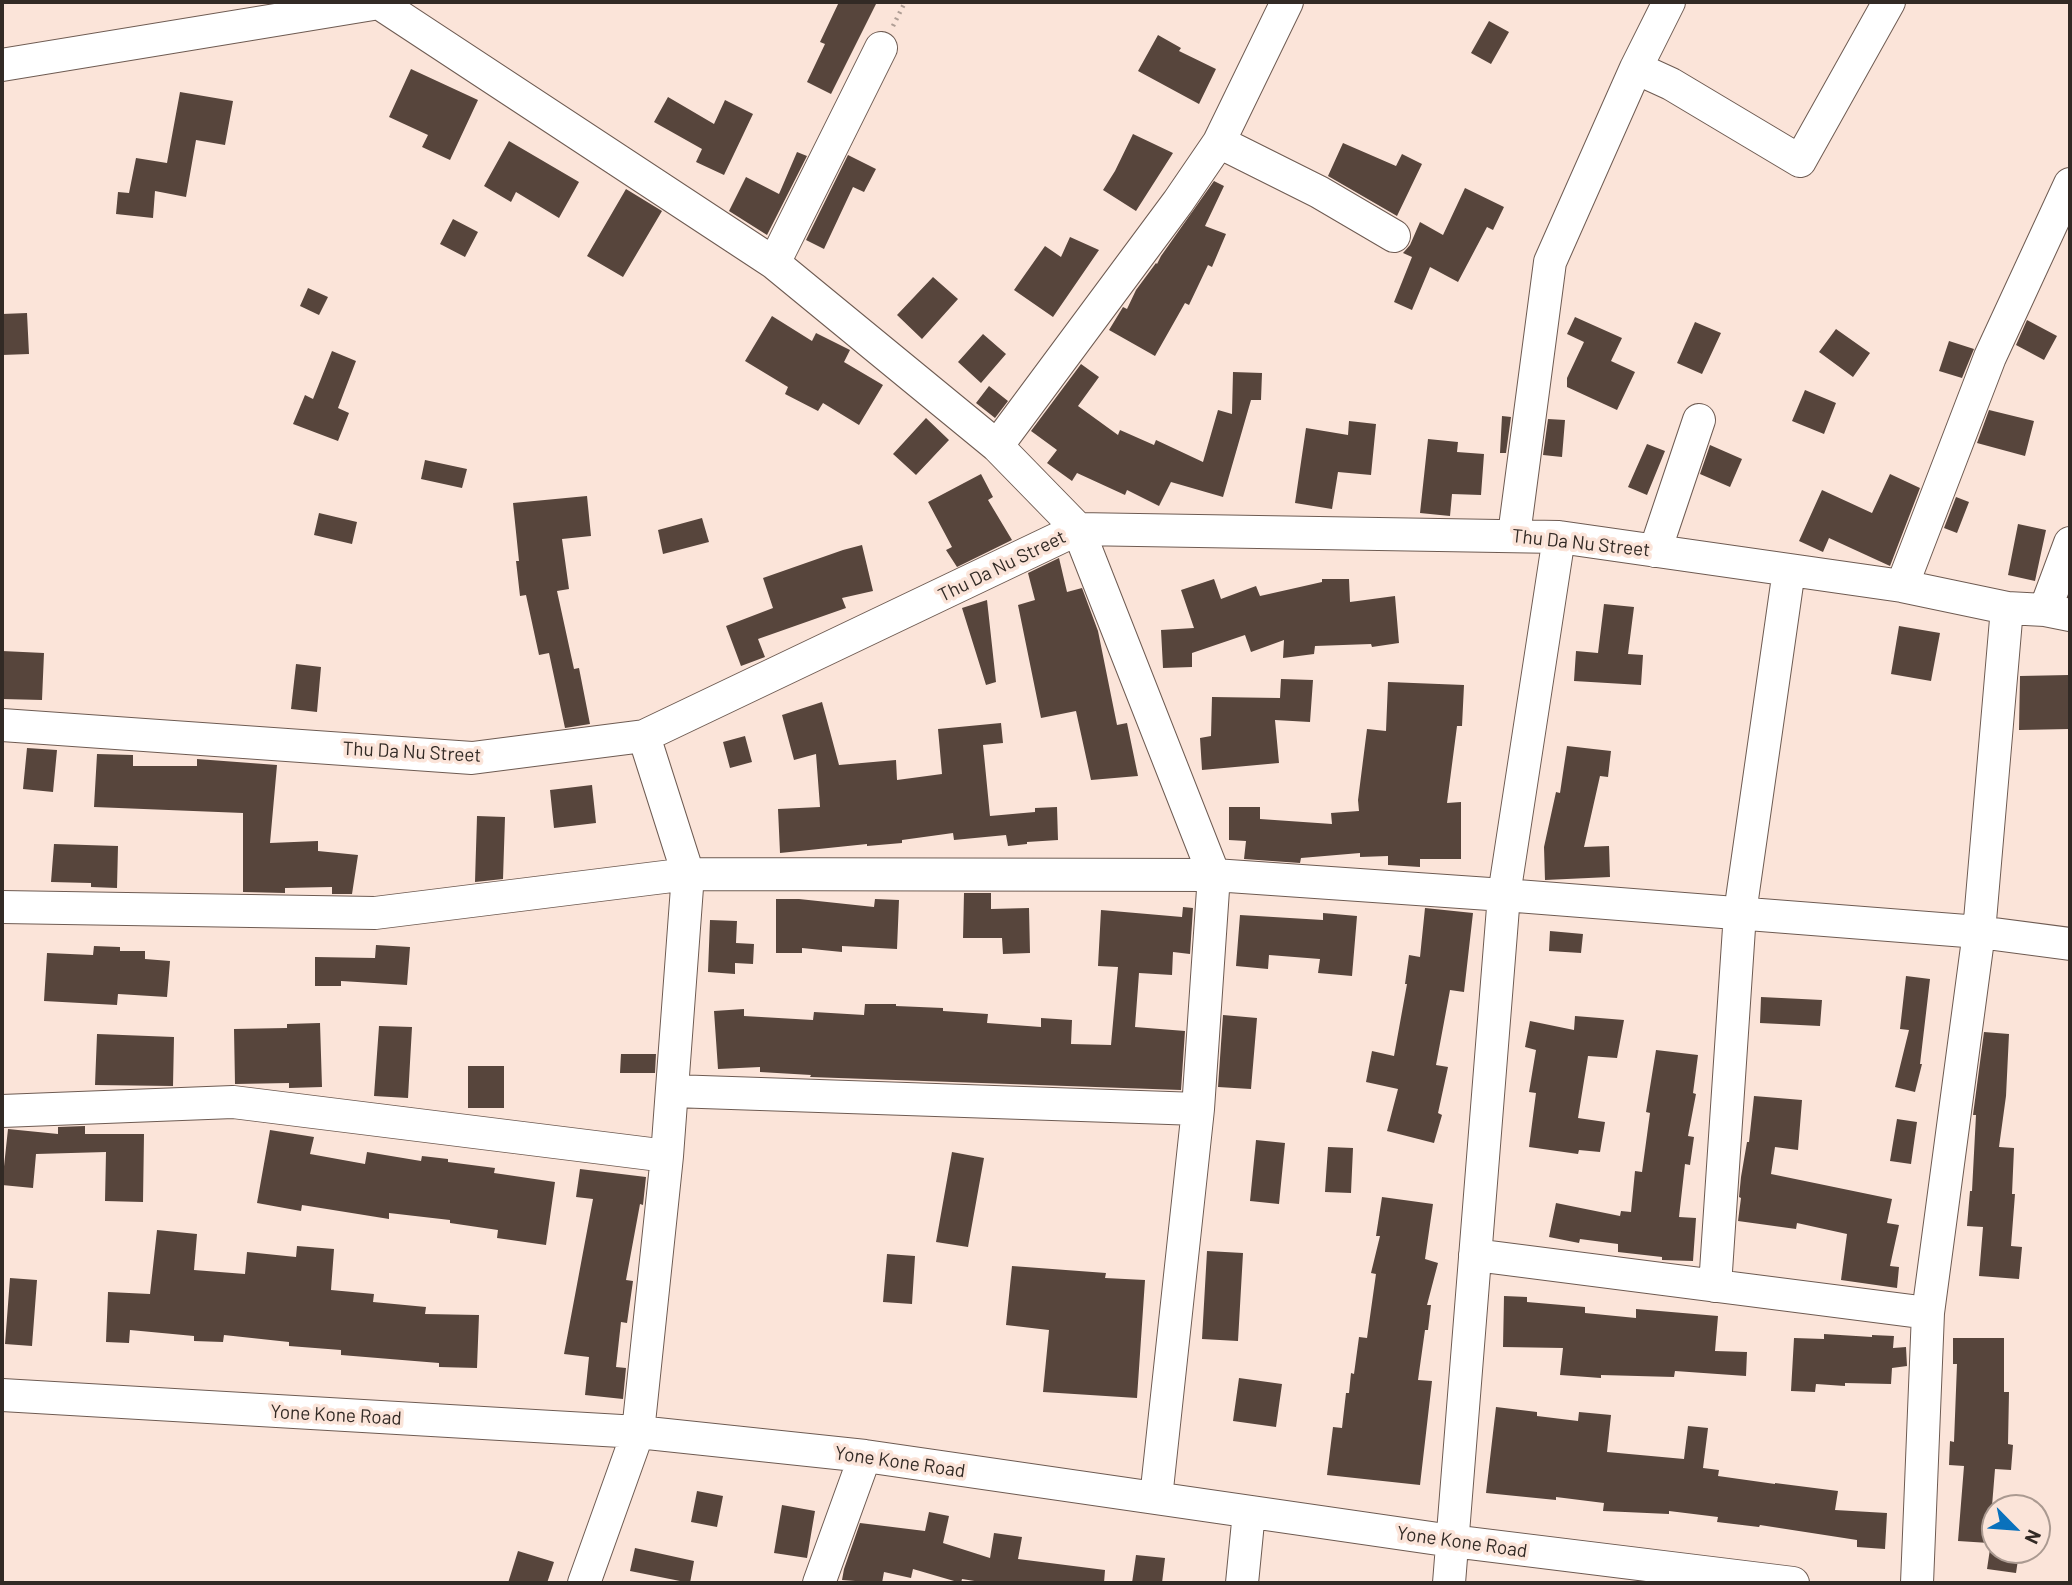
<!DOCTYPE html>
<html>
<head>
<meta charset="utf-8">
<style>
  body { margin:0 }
  #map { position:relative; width:2072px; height:1585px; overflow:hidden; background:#fbe4d9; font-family:Barlow,sans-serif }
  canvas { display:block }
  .frame { position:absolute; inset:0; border:4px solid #322a25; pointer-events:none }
  .north { position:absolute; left:1981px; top:1494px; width:70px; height:70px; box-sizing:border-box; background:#fbe4d9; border:2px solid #ab9a91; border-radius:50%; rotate:115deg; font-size:19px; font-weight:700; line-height:28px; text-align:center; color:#322a25 }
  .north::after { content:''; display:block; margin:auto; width:24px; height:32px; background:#0a71bc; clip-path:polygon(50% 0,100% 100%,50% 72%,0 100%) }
</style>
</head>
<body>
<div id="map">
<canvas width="2072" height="1585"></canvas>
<div class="frame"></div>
<div class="north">N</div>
</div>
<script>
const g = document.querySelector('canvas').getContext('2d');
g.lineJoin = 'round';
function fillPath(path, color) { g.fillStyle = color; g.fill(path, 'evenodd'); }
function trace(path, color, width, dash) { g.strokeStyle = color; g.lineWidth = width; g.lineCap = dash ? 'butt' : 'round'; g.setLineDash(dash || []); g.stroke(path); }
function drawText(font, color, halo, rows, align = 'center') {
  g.font = font + ' Barlow,sans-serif'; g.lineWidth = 7; g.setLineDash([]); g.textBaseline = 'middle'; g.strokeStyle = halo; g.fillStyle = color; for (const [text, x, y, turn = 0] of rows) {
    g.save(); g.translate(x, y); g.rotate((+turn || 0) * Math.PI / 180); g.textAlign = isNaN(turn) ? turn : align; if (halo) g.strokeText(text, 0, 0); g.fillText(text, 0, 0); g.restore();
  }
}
fillPath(new Path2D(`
  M839 2H877L831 94 807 82 825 44 820 42Z
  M1489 21 1509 32 1491 64 1471 53Z
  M1158 35 1181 48 1179 51 1216 69 1199 104 1138 71Z
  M411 69 478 100 450 160 422 147 428 135 389 117Z
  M180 92 233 101 225 145 196 140 186 197 155 191 153 218 116 214 118 192 129 193 136 158 167 163Z
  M668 97 714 124 725 100 753 114 724 175 696 162 702 149 654 122Z
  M1133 134 1173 153 1136 211 1103 190 1115 171Z
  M509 141 579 182 559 218 516 192 511 202 484 186Z
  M1343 143 1396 166 1402 154 1422 164 1397 216 1328 176Z
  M797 152 807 156 767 235 729 211 746 177 779 194Z
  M848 155 876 169 864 192 853 187 824 249 806 240Z
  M1214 181 1224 186 1205 226 1226 234 1212 267 1208 265 1189 305 1185 303 1155 356 1109 330 1123 307 1127 309 1136 290 1156 263 1157 264 1161 256Z
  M1465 188 1504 207 1493 230 1487 227 1458 282 1430 267 1412 310 1394 302 1412 257 1403 253 1410 245 1420 222 1443 235Z
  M626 189 662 211 623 277 587 256Z
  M453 219 478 232 465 257 440 244Z
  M1070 237 1099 250 1053 317 1014 290 1045 246 1061 257Z
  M933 277 958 299 922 339 897 315Z
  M308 288 328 297 319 315 300 306Z
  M27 313 29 354 2 355V314Z
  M772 316 812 341 816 333 850 350 844 362 883 385 859 425 823 403 818 411 785 394 788 387 745 361Z
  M1575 317 1622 338 1611 361 1635 372 1617 410 1567 387V378L1584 342 1567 334Z
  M2027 320 2057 336 2044 360 2016 345Z
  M1695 322 1721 333 1702 374 1677 363Z
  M1836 329 1870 353 1853 377 1819 352Z
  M983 334 1006 354 981 383 958 362Z
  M1949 341 1974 349 1962 378 1939 371Z
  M332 351 356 361 338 408 349 413 338 441 293 424 305 395 313 399Z
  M1081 364 1099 377 1078 406 1118 435 1120 430 1154 445 1156 440 1203 462 1218 410 1232 414 1233 372 1262 373 1261 400H1251L1223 497 1171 482 1159 506 1127 490 1125 495 1077 473 1072 481 1047 463 1057 450 1031 431Z
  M989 386 1008 401 995 418 976 403Z
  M1805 390 1836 403 1824 434 1792 421Z
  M1989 410 2034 421 2025 456 1977 443Z
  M1502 416 1511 417 1506 453H1500Z
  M926 418 949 440 916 475 893 454Z
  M1548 419 1565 420 1562 457 1543 455Z
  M1349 421 1376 424 1371 475 1338 472 1332 509 1295 503 1306 428 1348 435Z
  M1428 439 1458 442 1457 452 1484 454 1481 495 1452 494 1450 516 1420 513Z
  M1647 444 1665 451 1647 495 1628 487Z
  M1710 445 1742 459 1730 487 1700 474Z
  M425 460 467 469 462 488 421 479Z
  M981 474 993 497 988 500 1012 540 957 567 946 550 952 547 928 502Z
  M1890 474 1920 488 1890 566 1829 538 1823 552 1799 541 1822 490 1872 513Z
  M587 496 591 536 562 539 569 589 557 591 574 669 579 668 590 724 565 728 549 653 539 655 526 595 520 596 516 561H519L513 503Z
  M1956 497 1969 502 1957 533 1944 528Z
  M319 513 357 522 352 544 314 535Z
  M702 518 709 542 663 554 658 530Z
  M2018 524 2046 530 2035 581 2008 575Z
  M862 545 873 591 842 598 846 608 758 639 765 657 741 666 726 626 773 608 763 578 843 550Z
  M1059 558 1067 592 1082 588 1098 631 1117 725 1127 723 1138 776 1091 780 1076 711 1041 718 1018 605 1035 600 1028 573Z
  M1214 579 1221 599 1256 586 1260 596 1322 582V579H1349L1350 602 1395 596 1399 643 1372 647 1371 644 1315 646 1314 654 1283 658 1284 640 1251 652 1245 635 1192 653V667L1163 668 1161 630 1194 628 1181 590Z
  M987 600 996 682 986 685 962 608Z
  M1604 604 1634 607 1628 654 1643 655 1641 685 1574 681 1576 651 1598 653Z
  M1899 626 1940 633 1931 681 1891 674Z
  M2 651 44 653 42 700 2 699Z
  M296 664 321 667 317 712 291 709Z
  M2069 675V729L2019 730 2020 676Z
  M1281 679 1313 680 1310 722 1275 720 1279 763 1202 770 1200 738 1211 736 1212 697 1280 698Z
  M1388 682 1464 685 1462 726H1457L1447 803 1461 802V859H1420V867L1388 865V856L1360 857V853L1301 858 1300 863 1244 859 1246 841 1229 840V807H1260V819L1332 824 1331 813 1359 811 1358 800 1367 729 1386 731Z
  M822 702 839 765 896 760 897 780 942 774 938 729 1001 723 1003 743 983 745 990 816 1035 812V808L1057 807 1058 840 1027 842V844L1008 846 1006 835 954 840 953 833 902 840V843L867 846V844L780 853 778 809 820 807 816 754 794 760 782 715Z
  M745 736 752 762 730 768 723 742Z
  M1567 746 1611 751 1608 777 1600 776 1584 847 1609 846 1610 877 1545 880 1544 847 1556 792 1560 793Z
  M27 748 57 750 53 792 23 789Z
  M97 754 133 755V766H197V759L277 765 270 843 318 841V851L358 855 352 894H332V887L285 888V893L243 892V813L94 807Z
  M592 785 596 823 554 828 550 790Z
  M477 816 505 817 503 879 475 882Z
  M54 844 118 846 117 888 91 887V883L51 882Z
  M964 893H991V909L1029 908 1030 953 1003 954 1002 938H963Z
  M776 899H799L874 907 875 899 899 900 897 949 842 946V952L802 948V953H776Z
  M1183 907 1193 908 1190 954 1173 952 1172 975 1139 973 1135 1027 1185 1031 1181 1090 810 1077 811 1075 760 1072V1067L718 1069 714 1011 744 1009V1016L813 1020 814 1012 864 1015 865 1004H896V1006L943 1008V1011L988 1014 987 1023 1041 1027V1018L1072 1020 1071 1044 1111 1045 1118 967 1098 966 1101 910 1182 917Z
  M1425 908 1473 913 1464 992 1450 990 1436 1065 1448 1067 1438 1113 1442 1115 1434 1143 1387 1131 1398 1089 1366 1082 1372 1051 1394 1056 1407 984H1405L1409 955 1420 957Z
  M1323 913 1357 916 1352 976 1318 973 1320 959 1269 955 1268 969 1236 966 1240 915 1323 920Z
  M710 920 737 921 736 943 754 944 753 964 735 963V974L708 972Z
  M1550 931 1583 934 1581 953 1549 951Z
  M376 945 410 947 407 985 341 981V986H315V957L375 958Z
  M94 946 120 947V951H145V959L170 961 167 997 118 994 117 1005 44 1001 47 953 93 955Z
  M1906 976 1930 979 1920 1064H1922L1915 1092 1895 1087 1909 1030 1900 1029Z
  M1761 997 1822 1000 1820 1026 1760 1023Z
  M1223 1015 1257 1018 1251 1089 1218 1087Z
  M1575 1016 1624 1020 1617 1058 1588 1056 1578 1118 1605 1122 1600 1152 1579 1150 1578 1154 1529 1147 1536 1093 1529 1092 1536 1050 1525 1047 1530 1021 1574 1030Z
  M320 1023 322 1087 289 1088V1083L235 1084 234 1029 287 1028V1024Z
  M379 1026 412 1027 408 1098 374 1096Z
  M1984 1032 2009 1034 2006 1096 1999 1147 2014 1148 2012 1194H2015L2011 1246 2022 1247 2019 1279 1979 1276 1983 1227 1967 1226 1970 1191H1972L1976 1115H1973Z
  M97 1034 174 1037 173 1086 95 1085Z
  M1656 1050 1698 1055 1693 1093 1696 1094 1688 1136 1694 1137 1690 1165 1685 1164 1679 1217 1696 1218 1693 1261 1662 1260V1257L1618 1252V1244L1580 1239 1579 1243 1549 1237 1556 1203 1620 1216 1621 1211 1631 1212 1635 1171 1642 1172 1650 1113 1646 1112Z
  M621 1054H656L655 1073H620Z
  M468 1066H504V1108H468Z
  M1754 1096 1802 1100 1798 1150 1775 1147 1771 1174 1892 1199 1887 1223 1899 1225 1890 1266 1899 1267 1897 1288 1841 1280 1847 1234 1797 1223 1796 1229 1738 1221 1741 1198 1739 1197 1741 1177 1747 1142H1749Z
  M1897 1119 1917 1122 1911 1164 1890 1161Z
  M85 1126V1134H144L143 1202 105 1201 106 1152 36 1154 33 1188 2 1185 8 1129 58 1134V1127Z
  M270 1130 314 1137 310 1154 365 1164 367 1152 421 1161 422 1156 448 1159V1162L495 1168 494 1173 555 1182 546 1245 497 1238 498 1230 450 1223V1220L389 1213V1219L302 1205 301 1211 257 1203Z
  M1256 1140 1285 1143 1279 1204 1250 1201Z
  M1328 1147 1353 1148 1351 1193 1325 1192Z
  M952 1152 984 1158 968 1247 936 1242Z
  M580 1169 646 1177 643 1205 640 1204 626 1280 633 1281 627 1323 621 1322 616 1367 626 1368 623 1399 585 1395 589 1357 564 1354 593 1199 576 1197Z
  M1382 1197 1433 1204 1425 1259 1438 1263 1427 1305H1431L1428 1330H1425L1418 1380 1432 1381 1420 1485 1327 1475 1333 1427 1342 1428 1346 1393H1349L1351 1373 1354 1374 1359 1337 1367 1338 1376 1274 1371 1273 1380 1236H1376Z
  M157 1230 197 1234 194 1270 245 1274 247 1252 296 1257 297 1246 334 1249 331 1290 374 1294 373 1302 426 1307 425 1314 479 1315 477 1368 439 1367V1363L341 1355V1350L289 1346V1342L224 1335 223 1342 194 1341V1336L130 1330 129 1343 106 1342 108 1292 150 1294Z
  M1207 1251 1243 1253 1238 1341 1202 1339Z
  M887 1254 915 1256 912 1304 883 1302Z
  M1012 1266 1106 1273 1105 1278 1145 1280 1137 1398 1043 1392 1049 1330 1006 1325Z
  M10 1278 37 1280 32 1346 5 1344Z
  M1504 1296 1527 1297V1302L1585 1307V1313L1636 1318V1309L1718 1316 1715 1351 1747 1352 1746 1376 1675 1371 1674 1377 1601 1375V1378L1560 1375 1563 1348 1503 1347Z
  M1824 1334 1872 1337V1335L1894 1336 1893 1348 1906 1347 1907 1366 1892 1368 1891 1384 1845 1383V1386L1816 1384 1815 1392 1791 1391 1794 1338 1824 1339Z
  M1953 1338H2004V1392H2009L2008 1444 2013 1445 2011 1470 1995 1469 1989 1543 1958 1541 1964 1466 1949 1465 1950 1441 1954 1442 1957 1364H1953Z
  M1239 1378 1282 1384 1276 1427 1233 1421Z
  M1496 1407 1537 1412V1416L1578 1421 1579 1412 1611 1415 1607 1452 1684 1459 1688 1426 1708 1428 1703 1468 1719 1470 1718 1476 1775 1484V1483L1838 1491 1835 1510 1887 1513 1885 1549 1857 1547V1540L1760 1525 1759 1527 1717 1522 1718 1517 1669 1511V1514L1603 1511 1604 1503 1556 1497V1500L1486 1493Z
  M697 1491 723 1496 717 1527 691 1522Z
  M782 1505 815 1511 807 1558 774 1553Z
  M929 1512 949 1516 943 1543 990 1558 994 1533 1022 1537 1018 1559 1105 1570 1104 1583H987L962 1579 961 1583 913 1569 911 1578 884 1572 882 1583 842 1580 844 1569 860 1523 925 1531Z
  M635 1548 694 1561 690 1583 630 1571Z
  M1990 1549 2019 1553 2016 1573 1987 1569Z
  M518 1551 554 1562 547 1583H508Z
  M1136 1555 1165 1558 1162 1583H1132Z`), '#57453c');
const minor = new Path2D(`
  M2 65 379 3 774 263 997 446 1078 529 1214 875 1198 1109 1156 1498
  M1636 68 1671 84 1800 161 1889 2
  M1219 142 1319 192 1394 236
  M774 263 881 48
  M997 446 1178 202 1219 142 1287 2
  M1514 535 1550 262 1636 68 1669 2
  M1655 551 1699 420
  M1902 586 1990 357 2070 184
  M2045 610 2070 543
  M2 725 472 758 644 736 1078 529 1559 537 1902 586 2007 608 2045 610 2070 615
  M2 907 375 913 688 874 1214 875 1504 895 1979 932 2070 944
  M673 1091 1198 1109
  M2 1111 233 1102 667 1156
  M1475 1255 1928 1313
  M1715 1286 1740 913 1789 570
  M2 1395 638 1432 865 1456 1452 1541 1793 1583
  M584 1583 638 1432 667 1156 688 874 644 736
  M819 1583 865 1456
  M1242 1583 1249 1512
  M1449 1583 1504 895 1559 537
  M1917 1583 1928 1313 1979 932 2007 608`);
trace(minor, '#6e5b52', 34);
trace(new Path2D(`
  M893 26 905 2`), '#af9e95', 4.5, [2, 5]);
trace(minor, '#fff', 32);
drawText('19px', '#322a25', '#fbe4d9', [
  ["Thu Da Nu Street",1581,543,6],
  ["Thu Da Nu Street",1002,566,-26],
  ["Thu Da Nu Street",412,752,3],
  ["Yone Kone Road",336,1415,3],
  ["Yone Kone Road",900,1462,8],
  ["Yone Kone Road",1462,1542,8]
]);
</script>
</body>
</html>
